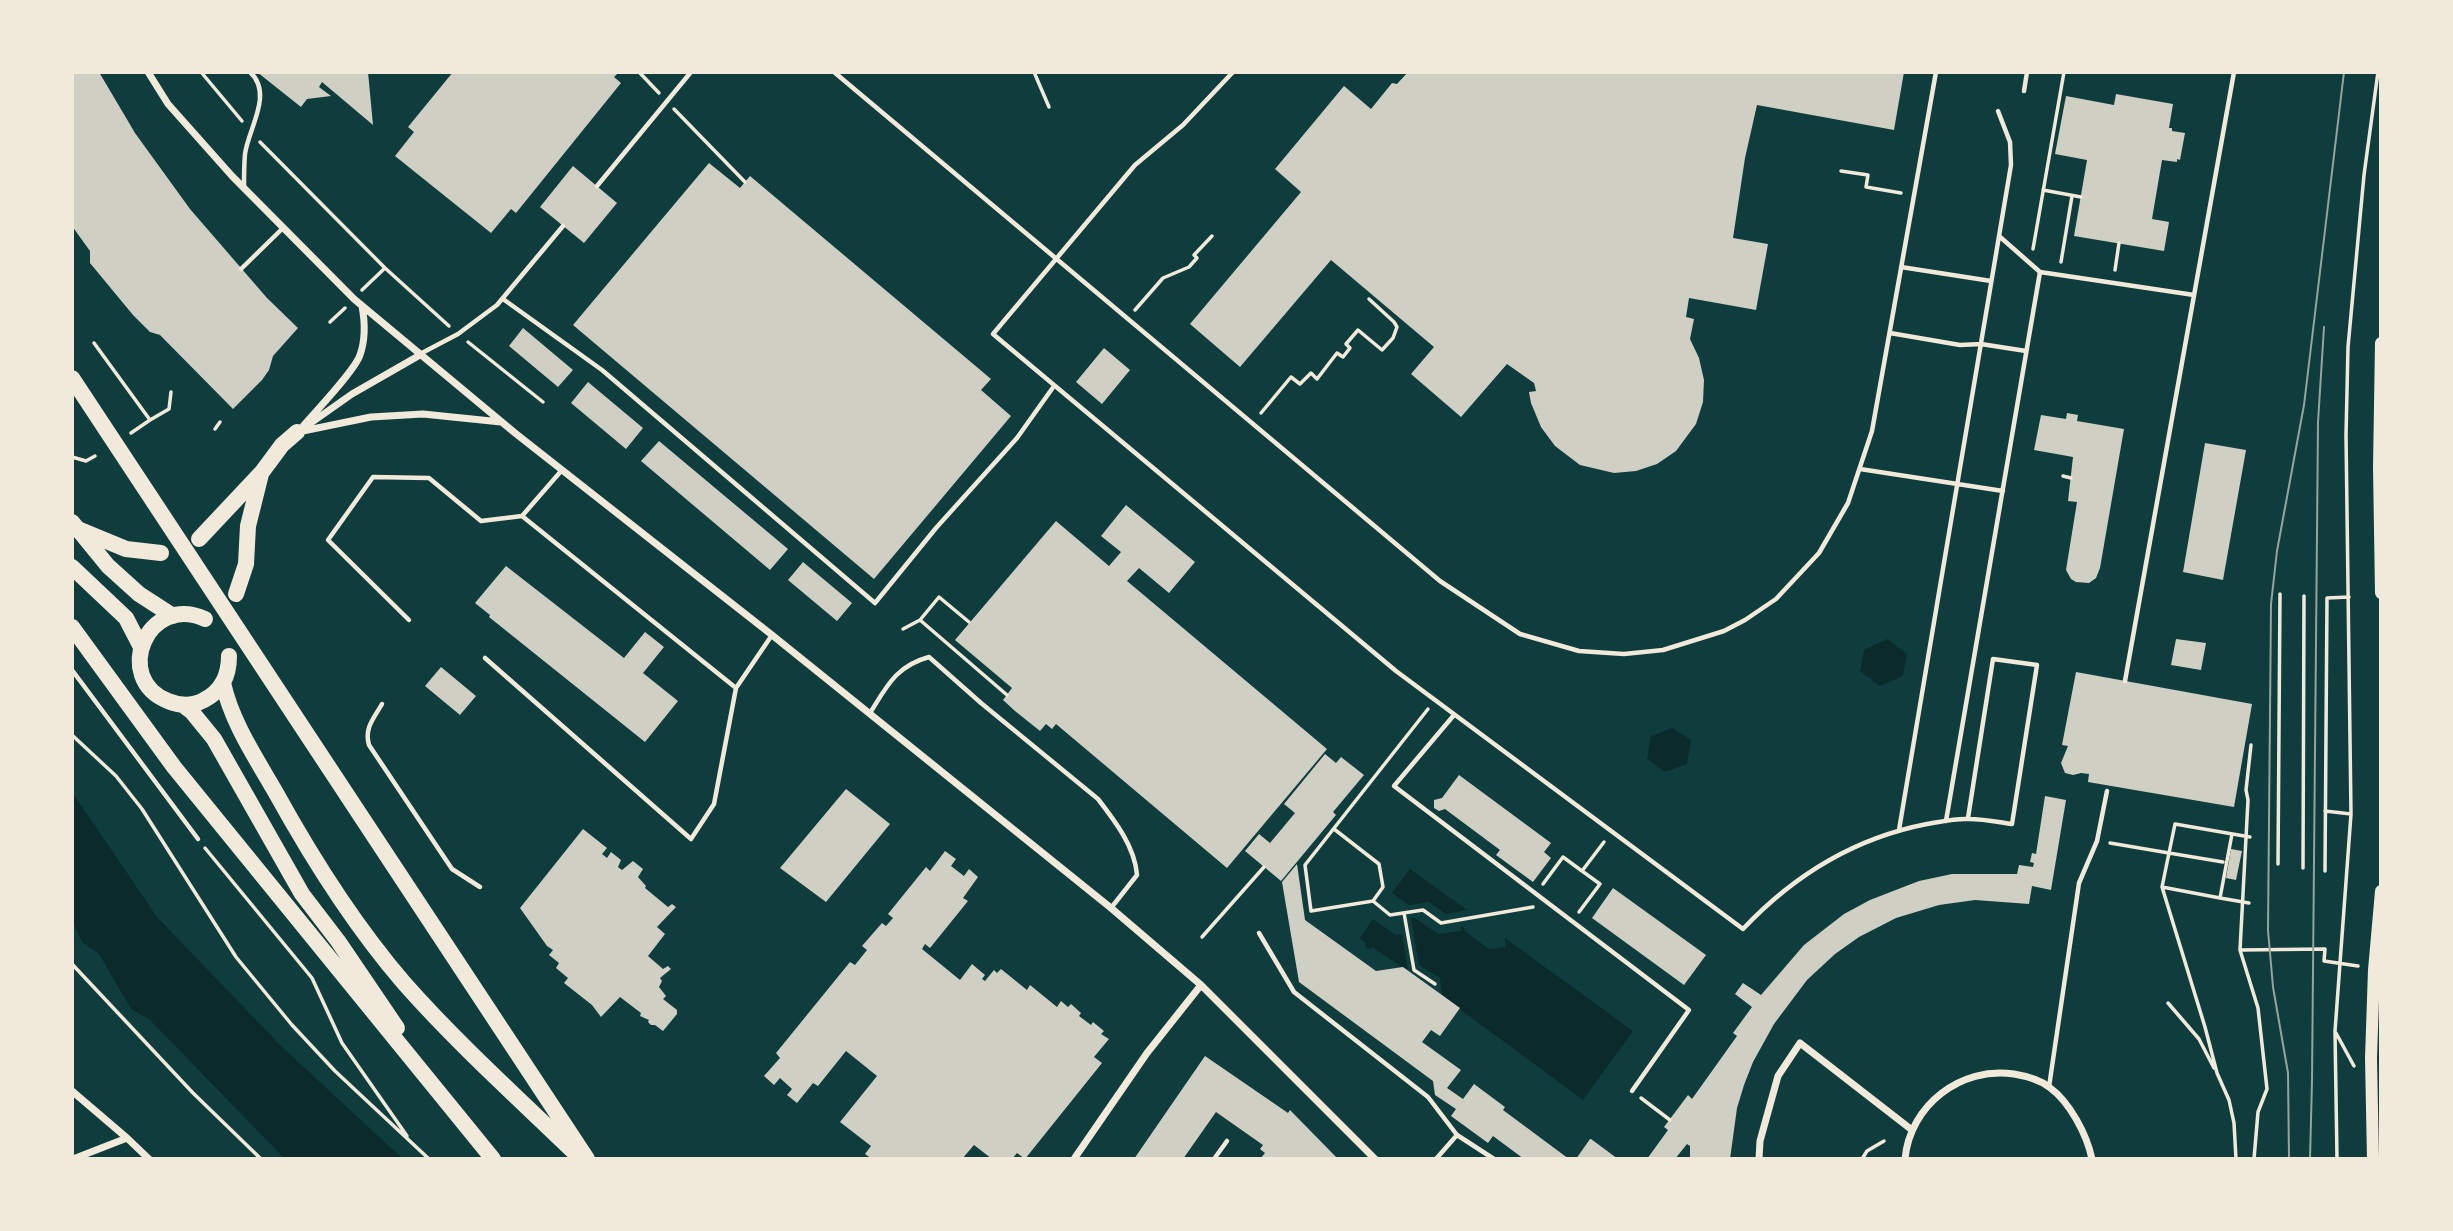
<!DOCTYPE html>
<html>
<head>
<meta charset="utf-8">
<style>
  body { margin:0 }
  #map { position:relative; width:2453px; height:1231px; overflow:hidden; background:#0f3d3e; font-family:Commissioner,sans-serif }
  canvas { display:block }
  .frame { position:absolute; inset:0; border:74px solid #f1e9da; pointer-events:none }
</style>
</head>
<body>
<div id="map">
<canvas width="2453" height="1231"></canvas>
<div class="frame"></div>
</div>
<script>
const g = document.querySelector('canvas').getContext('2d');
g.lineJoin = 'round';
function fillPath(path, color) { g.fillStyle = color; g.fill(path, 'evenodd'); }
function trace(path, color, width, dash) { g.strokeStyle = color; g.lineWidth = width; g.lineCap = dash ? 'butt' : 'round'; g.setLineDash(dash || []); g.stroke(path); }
fillPath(new Path2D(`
  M1887 639 1907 654 1903 676 1880 686 1860 671 1864 650Z
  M1672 728 1691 740 1687 764 1665 772 1647 759 1651 736Z
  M72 792 157 917 282 1047 403 1159H285L149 1019 131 1009 99 954 82 942 72 920Z
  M1410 869 1467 910 1446 914 1429 902 1409 905 1392 893Z
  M1411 918H1415L1438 934 1461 931V926H1463L1465 931 1489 949 1506 947 1505 938 1633 1031 1583 1100 1442 996 1440 978 1419 965Z
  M1373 919 1396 935 1402 934 1408 971 1372 947 1370 950 1365 946 1366 943 1360 938Z`), '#0a2a2b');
fillPath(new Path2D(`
  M72 72H99L135 133 190 209 267 298 298 328 273 356 269 370 262 380 233 409 160 335 150 332 133 315 90 263V251L72 226Z
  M257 72H368L373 125 322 82 319 87 331 96 307 99 301 107Z
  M453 72H619L614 77 621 83 516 213 511 209 491 233 395 156 414 132 408 127Z
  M1408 72H1904L1894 130 1757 105 1745 158 1733 238 1768 244 1756 310 1689 298 1686 317 1694 319 1690 339 1699 358 1704 380 1703 402 1696 424 1676 451 1657 464 1636 471 1614 473 1580 465 1555 446 1541 427 1531 403 1529 392 1536 391 1534 383 1507 364 1461 417 1411 374 1434 347 1331 260 1240 367 1190 324 1301 192 1275 169 1344 86 1371 109 1392 83 1397 84Z
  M2116 94 2173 104 2169 128H2172V131L2185 133 2180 160 2177 159V162L2162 160 2152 219 2169 222 2164 251 2074 236 2087 160 2055 154 2066 96 2114 105Z
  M709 163 740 188 750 176 991 379 981 390 1011 416 874 579 573 325Z
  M573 166 617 203 584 243 540 207Z
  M523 328 573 370 558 387 509 346Z
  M1104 348 1130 370 1102 404 1076 382Z
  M588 382 643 428 626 449 571 403Z
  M2067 413 2078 415 2077 421 2124 429 2100 568 2096 578 2089 583 2076 582 2071 579 2066 570 2077 502 2068 501 2073 457 2034 450 2041 415 2066 419Z
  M659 441 788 549 770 570 641 461Z
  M2205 443 2246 450 2223 580 2183 572Z
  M1126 505 1195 562 1169 593 1139 568 1127 581 1327 749 1227 868 1056 724 1052 729 1046 724 1040 731 1015 711 1003 700 1012 688 955 640 1056 521 1109 566 1121 552 1101 536Z
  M803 562 852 603 837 621 788 580Z
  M506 566 624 658 645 632 664 647 643 673 678 701 645 742 489 617 490 615 475 603Z
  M2176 639 2206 643 2201 670 2171 665Z
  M441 667 476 696 460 715 425 686Z
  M2076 672 2252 704 2234 807 2088 782 2089 774 2081 773 2073 775 2065 773 2061 763 2068 746 2062 745Z
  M1325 754 1336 763 1341 757 1364 775 1333 812 1336 815 1281 881 1245 851 1259 834 1270 843 1295 813 1284 804Z
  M1459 775 1551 843 1544 852 1551 858 1533 882 1496 855 1500 850 1445 809 1439 811 1434 808V800L1442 798Z
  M846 789 890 824 826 902 780 868Z
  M2045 796 2066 800 2051 890 2032 886 2029 904 1975 900 1939 905 1896 918 1859 937 1835 954 1807 980 1774 1024 1753 1062 1744 1085 1737 1108 1730 1159H1690V1146L1687 1144 1675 1159H1647L1668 1130 1664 1127 1688 1095 1692 1099 1737 1036 1733 1033 1752 1007 1735 994 1743 983 1761 995 1804 945 1844 914 1870 900 1919 881 1952 874H2017L2019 865 2033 867 2034 863 2030 862 2032 853 2036 854Z
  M583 829 607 848 602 854 607 858 611 852 621 860 618 867 622 870 633 861 643 869 638 877 646 886 645 888 668 907 672 904 676 907 657 927 665 934 648 956 663 969 668 966 671 969 660 978 662 981 659 987 666 996 663 999 677 1010V1014L663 1031 655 1025H651L648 1022 649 1020 640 1016 641 1013 620 997 601 1017 592 1005 564 983 568 978 556 968 559 963 549 955 553 950 547 946 520 908Z
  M2231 849 2242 851 2236 880 2226 878Z
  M945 851 956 859 951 866 964 876 969 869 978 877 963 898 968 901 930 948 925 944 922 949 960 980 972 964 985 975 982 979 985 981 994 970 997 973 1001 969 1027 990 1030 985 1057 1007 1061 1001 1068 1007 1071 1004 1081 1013 1079 1016 1091 1025 1093 1022 1104 1031 1101 1034 1109 1039 1094 1057 1102 1063 1025 1159 1017 1153 1012 1159H992L974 1145 962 1159H872L865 1154 871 1146 840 1122 877 1076 846 1051 818 1086 813 1083 797 1103 787 1095 792 1089 780 1078 774 1085 764 1076 780 1058 776 1053 850 962 855 965 867 950 862 946 882 923 886 926 893 918 888 914 926 867 930 871Z
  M1297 864 1305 920 1376 971 1403 967 1460 1008 1440 1036 1431 1030 1422 1042 1461 1070 1447 1088 1463 1099 1474 1084 1505 1107 1503 1110 1569 1159H1524L1493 1136 1488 1143 1451 1116 1456 1109 1435 1095 1433 1081 1299 982 1282 882Z
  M1613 888 1706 955 1684 985 1592 918Z
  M1205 1056 1288 1113 1290 1110 1338 1159H1260L1265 1153 1260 1149 1263 1145 1216 1112 1183 1159H1134Z
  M1590 1139H1591L1618 1159H1576Z`), '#cfcfc3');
trace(new Path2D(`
  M201 72 242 121
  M639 72 659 93
  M1034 72 1049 107
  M674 109 745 182
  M260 142 385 268
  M1841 171 1868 175 1866 187 1901 193
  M2043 190 2081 197
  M2033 249 2064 72
  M2061 262 2072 196
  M2115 270 2119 243
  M362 290 385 268 449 326
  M1135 310 1163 278 1189 267 1197 258 1194 255 1212 236
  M330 322 345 308
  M468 342 543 402
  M94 343 150 420 169 409 171 392
  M1261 413 1291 377 1300 384 1311 373 1317 379 1337 353 1343 357 1350 348 1346 344 1358 330 1382 350 1393 338 1397 327 1394 322 1369 299
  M215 429 220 422
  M131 433 150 420
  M72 457 86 461 95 456
  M2063 476 2071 478
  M969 622 939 597 920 620 1007 695
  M903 629 920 620
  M1428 709 1305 865 1311 911 1373 901 1390 915 1423 910 1441 923 1533 907
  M72 735 116 776 142 809 236 957 292 1025 335 1071 429 1159
  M2251 745 2246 790 2248 800 2240 950 2258 1008 2267 1089 2258 1112 2254 1159
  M2325 811 2351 814
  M1334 829 1379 864 1383 887 1373 901
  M2232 834 2220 898 2249 903
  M2110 843 2169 853 2175 824 2250 837
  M205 848 312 978 342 1043 407 1136
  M2223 862 2169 853 2162 887 2205 1027 2217 1073 2229 1100 2234 1123 2236 1159
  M2278 864 2280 594
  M2303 868 2304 596
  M2325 871 2327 598 2349 597
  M1543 884 1563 857 1582 871
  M2162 887 2220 898
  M1579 912 1600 884 1582 871 1604 842
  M1404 913 1414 970 1435 984
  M1202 937 1264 867
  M2240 950 2325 949 2324 961 2358 966
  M72 964 193 1093 261 1159
  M2168 1003 2199 1039 2214 1068
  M2336 1033 2354 1066
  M1641 1098 1670 1120
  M1862 1159 1867 1151 1884 1141
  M2337 1159 2335 1031 2351 814 2346 435 2348 347 2364 175 2378 72`), '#f1e9da', 3.5);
trace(new Path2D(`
  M834 72 1440 581 1520 634 1579 651 1624 654 1663 650 1724 631 1745 620 1776 599 1819 553 1848 503 1872 431 1936 72
  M1233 72 1183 125 1135 165 993 334 1396 671 1743 929C1793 876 1855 838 1927 824 1940 822 1955 818 1969 819 1983 819 1998 822 2012 824L2037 665 1993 659 1968 818
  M2024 91 2027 72
  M597 186 691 72
  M244 187C244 176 244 165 245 154 248 129 274 94 250 72
  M1999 236 2040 272 2194 295
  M1901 267 1991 281
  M241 269 283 228
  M503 299 602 370 875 603 936 528 1017 438 1054 386
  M1890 333 1960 345 1981 344 2026 351
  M420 354 458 334 497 305 563 226
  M1860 469 2003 491
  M522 516 562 470
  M409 620 328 540 373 477 429 478 481 521 522 516 736 688
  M485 658 691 839 714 804 736 688 772 635
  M72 670 198 839
  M2125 681 2234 72
  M382 704C374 718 364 728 369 745L452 869 480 887
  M870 713C887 686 896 666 929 657L981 703 1098 799C1115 821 1135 847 1137 875L1111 908
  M1454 715 1394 786 1689 1010 1632 1091
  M1946 821 2040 272
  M1899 830 2011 165 2010 142 1998 111
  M1259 933 1294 992 1428 1097 1457 1135 1494 1159
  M2049 1087 2079 883 2097 841 2107 791
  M1214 1159 1227 1141
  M1436 1159 1457 1135`), '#f1e9da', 4.5);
trace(new Path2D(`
  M148 72 168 104 232 176 354 299 515 433 772 635 1111 908 1201 985 1375 1159
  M308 425 352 394 420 355
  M298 432 371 417 423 414 501 422
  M298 432C311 416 355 371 360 355 366 338 365 322 362 306
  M72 1091 127 1138 149 1159
  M73 1159 127 1138
  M1074 1159 1147 1053 1201 985
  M1759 1159 1760 1141 1778 1076 1800 1043 1912 1130
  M1905 1159C1910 1105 1961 1066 2014 1074 2026 1076 2039 1079 2049 1087 2070 1102 2087 1135 2092 1159`), '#f1e9da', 7);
trace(new Path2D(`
  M2381 343 2379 467 2381 593
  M2373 1159 2371 1058 2374 970 2381 891`), '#f1e9da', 12);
trace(new Path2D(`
  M72 378 587 1159
  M72 522 108 566 139 594 173 616
  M80 530 126 549 161 553
  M199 539 262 472 282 445 297 432
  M72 567 126 618 141 647
  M236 594 246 564 248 526 261 474
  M205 619C147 593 112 679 168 701 180 706 193 706 204 700 222 691 229 675 229 656
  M72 627 174 767 493 1159
  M223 683C232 723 256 758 276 793 313 860 354 925 404 983 457 1043 517 1097 574 1152
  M183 705 192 712 214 739 302 894 338 941 397 1028`), '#f1e9da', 16);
trace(new Path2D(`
  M2289 1159 2288 1073 2273 987 2268 930 2271 604 2277 551 2304 405 2344 72
  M2310 1159 2312 1081 2318 422 2324 327`), '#97a49c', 2);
</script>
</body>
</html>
